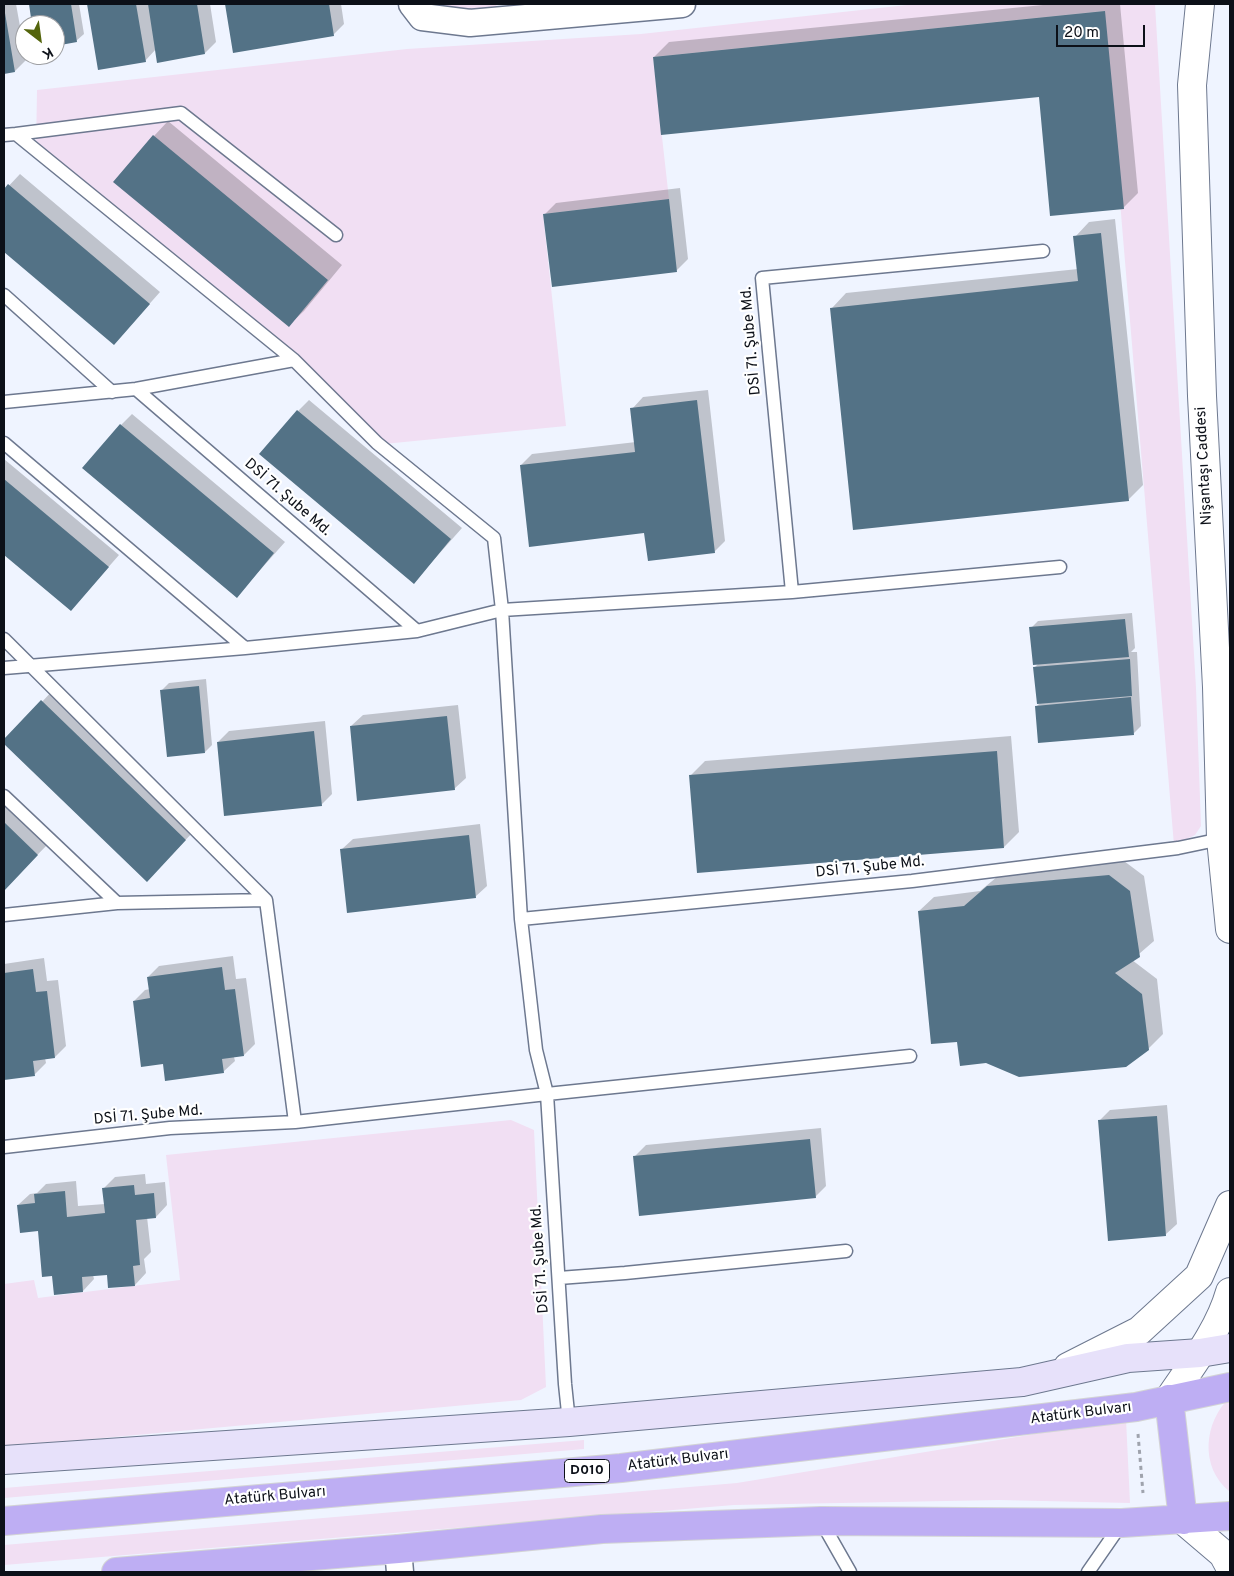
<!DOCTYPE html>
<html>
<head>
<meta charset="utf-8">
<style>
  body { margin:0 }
  #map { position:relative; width:1234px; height:1576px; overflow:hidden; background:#eff4ff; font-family:Overpass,sans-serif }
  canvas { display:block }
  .frame { position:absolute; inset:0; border:5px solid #0c1018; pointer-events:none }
  .north { position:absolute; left:15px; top:15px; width:50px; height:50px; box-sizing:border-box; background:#fff; border:1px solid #9e9fa3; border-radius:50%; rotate:150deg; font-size:14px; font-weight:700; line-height:20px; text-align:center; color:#0c1018 }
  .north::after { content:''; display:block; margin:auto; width:18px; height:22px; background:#54650c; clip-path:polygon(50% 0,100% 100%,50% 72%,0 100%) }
  .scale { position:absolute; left:1056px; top:25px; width:89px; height:22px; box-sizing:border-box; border:2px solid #0c1018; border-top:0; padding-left:6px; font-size:15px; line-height:18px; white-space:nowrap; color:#0c1018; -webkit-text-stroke:4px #fff; paint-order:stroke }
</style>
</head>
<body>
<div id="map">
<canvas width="1234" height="1576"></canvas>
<div class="frame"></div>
<div class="north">K</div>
<div class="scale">20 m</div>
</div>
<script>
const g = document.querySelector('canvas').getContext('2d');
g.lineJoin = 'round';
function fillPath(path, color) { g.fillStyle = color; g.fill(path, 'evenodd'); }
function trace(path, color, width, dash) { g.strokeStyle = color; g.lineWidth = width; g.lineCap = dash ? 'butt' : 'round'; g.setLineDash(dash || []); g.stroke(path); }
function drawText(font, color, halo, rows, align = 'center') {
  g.font = font + ' Overpass,sans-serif'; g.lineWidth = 4.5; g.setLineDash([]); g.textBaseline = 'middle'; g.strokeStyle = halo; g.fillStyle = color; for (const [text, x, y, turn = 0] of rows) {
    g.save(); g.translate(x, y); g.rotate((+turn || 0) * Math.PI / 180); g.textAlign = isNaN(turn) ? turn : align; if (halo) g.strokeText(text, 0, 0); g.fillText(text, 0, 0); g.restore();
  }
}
fillPath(new Path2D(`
  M418 4H496L497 8 432 14Z
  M916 4H1155L1196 688 1201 826 1195 835 1174 845 1104 11 653 57 669 199 543 214 566 426 384 444 36 150 37 90 407 49 641 34Z
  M511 1120 534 1130 546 1387 521 1400 4 1447V1284L34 1280 38 1298 180 1280 166 1155Z
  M1230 1397V1492C1199 1467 1204 1422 1230 1397Z
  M1126 1419 1130 1503 999 1500 734 1505 4 1565V1545L737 1483Z
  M584 1440V1449L4 1498V1488Z`), '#f1dff3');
fillPath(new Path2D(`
  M4 4H16L26 60 15 71 4 73Z
  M30 4H79L84 34 76 41 55 44V25H33Z
  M88 4H210L216 42 205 53 156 49 145 61 99 68Z
  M227 4H341L344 24 333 35 234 51Z
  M1053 4H1120L1138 193 1123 208 1040 96 654 57 669 42Z
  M168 121 342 265 304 311 289 325 154 136Z
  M20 174 160 292 114 344 4 250V191Z
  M680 188 688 259 677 270 553 285 545 214 556 203Z
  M1115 219 1143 485 1128 500 832 308 846 293 1078 269 1075 237 1089 222Z
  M708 390 725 541 714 552 521 465 532 454 636 442 632 409 643 397Z
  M309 400 462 528 414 582 298 411Z
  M132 414 285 542 237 596 121 425Z
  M4 459 119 555 71 610 4 553Z
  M1132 613 1135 648 1131 652H1137L1141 726 1134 733 1037 706 1041 702 1035 667 1039 663 1031 628 1038 621Z
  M206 679 212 745 205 752 161 691 169 683Z
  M53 690 197 828 147 880 4 743Z
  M458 705 466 778 454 789 351 726 363 715Z
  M325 721 332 794 321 805 218 742 229 731Z
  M1011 736 1019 832 1004 847 691 775 705 761Z
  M4 800 49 843 4 889Z
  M480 824 487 886 475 897 341 850 353 839Z
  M1124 861 1144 876 1154 941 1132 960 1157 979 1163 1034 1148 1049 958 1040 919 911 934 897 980 891 1003 872Z
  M233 956 236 979 246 978 255 1044 244 1055 234 1057 235 1061 223 1072 164 1062 134 1001 145 990 150 989 148 977 159 966Z
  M44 958 47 981 58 980 66 1046 55 1057 45 1058 46 1063 35 1074 4 1078V964Z
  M1167 1105 1177 1224 1165 1235 1099 1121 1110 1110Z
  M821 1128 826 1186 815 1197 634 1157 646 1145Z
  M145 1174 146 1184 165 1182 167 1205 156 1217H147L151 1252 144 1259 146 1273 135 1285 108 1273 93 1275 94 1279 83 1291 53 1274 39 1229 18 1205 30 1194 37 1193 46 1184 76 1181 78 1206 105 1204 104 1188 115 1177Z`), '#0003');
fillPath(new Path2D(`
  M29 4H71L77 42 55 46V25H32Z
  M87 4H136L146 62 98 70Z
  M148 4H197L205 54 157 63Z
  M225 4H329L334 36 233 53Z
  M1105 11 1124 209 1050 216 1039 97 661 135 653 57Z
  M5 13 15 72 4 74V14Z
  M153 135 328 280 289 327 113 182Z
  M8 184 150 304 114 345 4 252V189Z
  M669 199 677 272 552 287 543 214Z
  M1101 233 1129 501 853 530 830 308 1078 281 1073 236Z
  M697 400 715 553 648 561 644 533 529 547 520 465 635 452 630 408Z
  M297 410 451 539 414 584 259 454Z
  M120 424 274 553 237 598 82 468Z
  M4 479 109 567 71 611 4 555Z
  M1125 619 1129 657 1033 665 1029 627Z
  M1130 659 1132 696 1037 704 1033 667Z
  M199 686 205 753 167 757 160 690Z
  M1131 697 1134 735 1038 743 1035 706Z
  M41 700 186 840 147 882 4 744V739Z
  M447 716 455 790 357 801 350 726Z
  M314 731 322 806 224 816 217 742Z
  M997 751 1004 848 697 873 689 775Z
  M4 822 38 855 4 891Z
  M469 835 476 898 347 913 340 849Z
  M1109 875 1130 891 1140 957 1115 973 1142 994 1149 1050 1126 1067 1019 1077 986 1063 960 1066 957 1042 931 1044 918 911 964 906 987 886Z
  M222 967 225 990 235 989 244 1056 222 1059 224 1073 165 1081 163 1064 141 1067 133 1001 150 998 147 977Z
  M33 969 36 992 47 991 55 1058 33 1061 35 1076 4 1080V973Z
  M1157 1116 1166 1236 1108 1241 1098 1120Z
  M810 1139 816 1198 639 1216 633 1156Z
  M134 1185 135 1195 154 1193 156 1218 136 1220 140 1265 133 1266 135 1286 108 1288 107 1275 82 1277 83 1292 54 1295 52 1276 42 1277 38 1231 20 1233 17 1205 35 1203 34 1194 65 1191 67 1217 105 1213 102 1188Z`), '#537286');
const service = new Path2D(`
  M16 134 181 113 336 235
  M4 135 16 134 294 360 377 443 494 538 502 610 521 919 536 1050 547 1094 565 1384 569 1422
  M4 295 112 392
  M136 389 417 631
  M4 402 136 389 294 360
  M4 443 245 648
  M792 592 762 278 1043 251
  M4 639 266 900
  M4 668 245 648 417 631 502 610 792 592 1060 567
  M4 796 117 903
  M4 915 117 903 266 900 295 1122
  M521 919 912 881 1178 848 1221 839
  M4 1147 170 1128 295 1122 547 1094 910 1056
  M559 1278 625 1273 846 1251
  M821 1521 850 1572
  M1088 1572 1122 1523`);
const minor = new Path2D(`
  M412 4 422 17 470 23 682 4
  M398 1549 400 1572`);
const tertiary = new Path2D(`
  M1200 4 1192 85 1202 396 1217 687 1221 839 1230 929
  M1068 1367 1139 1331 1199 1276 1230 1205
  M1169 1399C1191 1366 1219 1331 1230 1292
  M1183 1520 1223 1554 1230 1567`);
const secondary = new Path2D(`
  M4 1460 569 1422 1022 1382 1128 1358 1200 1353 1230 1348`);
const trunk = new Path2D(`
  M1169 1399 1183 1520
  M4 1521 621 1468 1136 1407 1230 1387
  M116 1572 398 1549 602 1529 821 1521 1122 1523 1230 1516`);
trace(service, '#6d788f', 15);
trace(minor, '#6d788f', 29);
trace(tertiary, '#6d788f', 30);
trace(secondary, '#6d788f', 30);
trace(trunk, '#d3d4d5', 30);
trace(new Path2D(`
  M1138 1434 1143 1493`), '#9fa3ad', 3, [4, 4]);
trace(service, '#fff', 12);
trace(minor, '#fff', 26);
trace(tertiary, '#fff', 28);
trace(secondary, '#e7e1fa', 28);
trace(trunk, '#beaef3', 28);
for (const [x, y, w] of [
  [587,1471,45]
]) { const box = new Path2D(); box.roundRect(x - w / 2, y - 11.5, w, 23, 4); g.fillStyle = '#fff'; g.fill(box); trace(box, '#0c1018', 1); }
drawText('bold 14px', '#0c1018', null, [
  ["D010",587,1471]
]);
drawText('15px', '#0c1018', '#fff', [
  ["DSİ 71. Şube Md.",752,341,-95],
  ["Nişantaşı Caddesi",1205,466,-93],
  ["DSİ 71. Şube Md.",287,498,41],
  ["DSİ 71. Şube Md.",870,868,-6],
  ["DSİ 71. Şube Md.",148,1116,-5],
  ["DSİ 71. Şube Md.",541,1259,-94],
  ["Atatürk Bulvarı",1081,1414,-7],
  ["Atatürk Bulvarı",678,1461,-7],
  ["Atatürk Bulvarı",275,1497,-5]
]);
</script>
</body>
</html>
